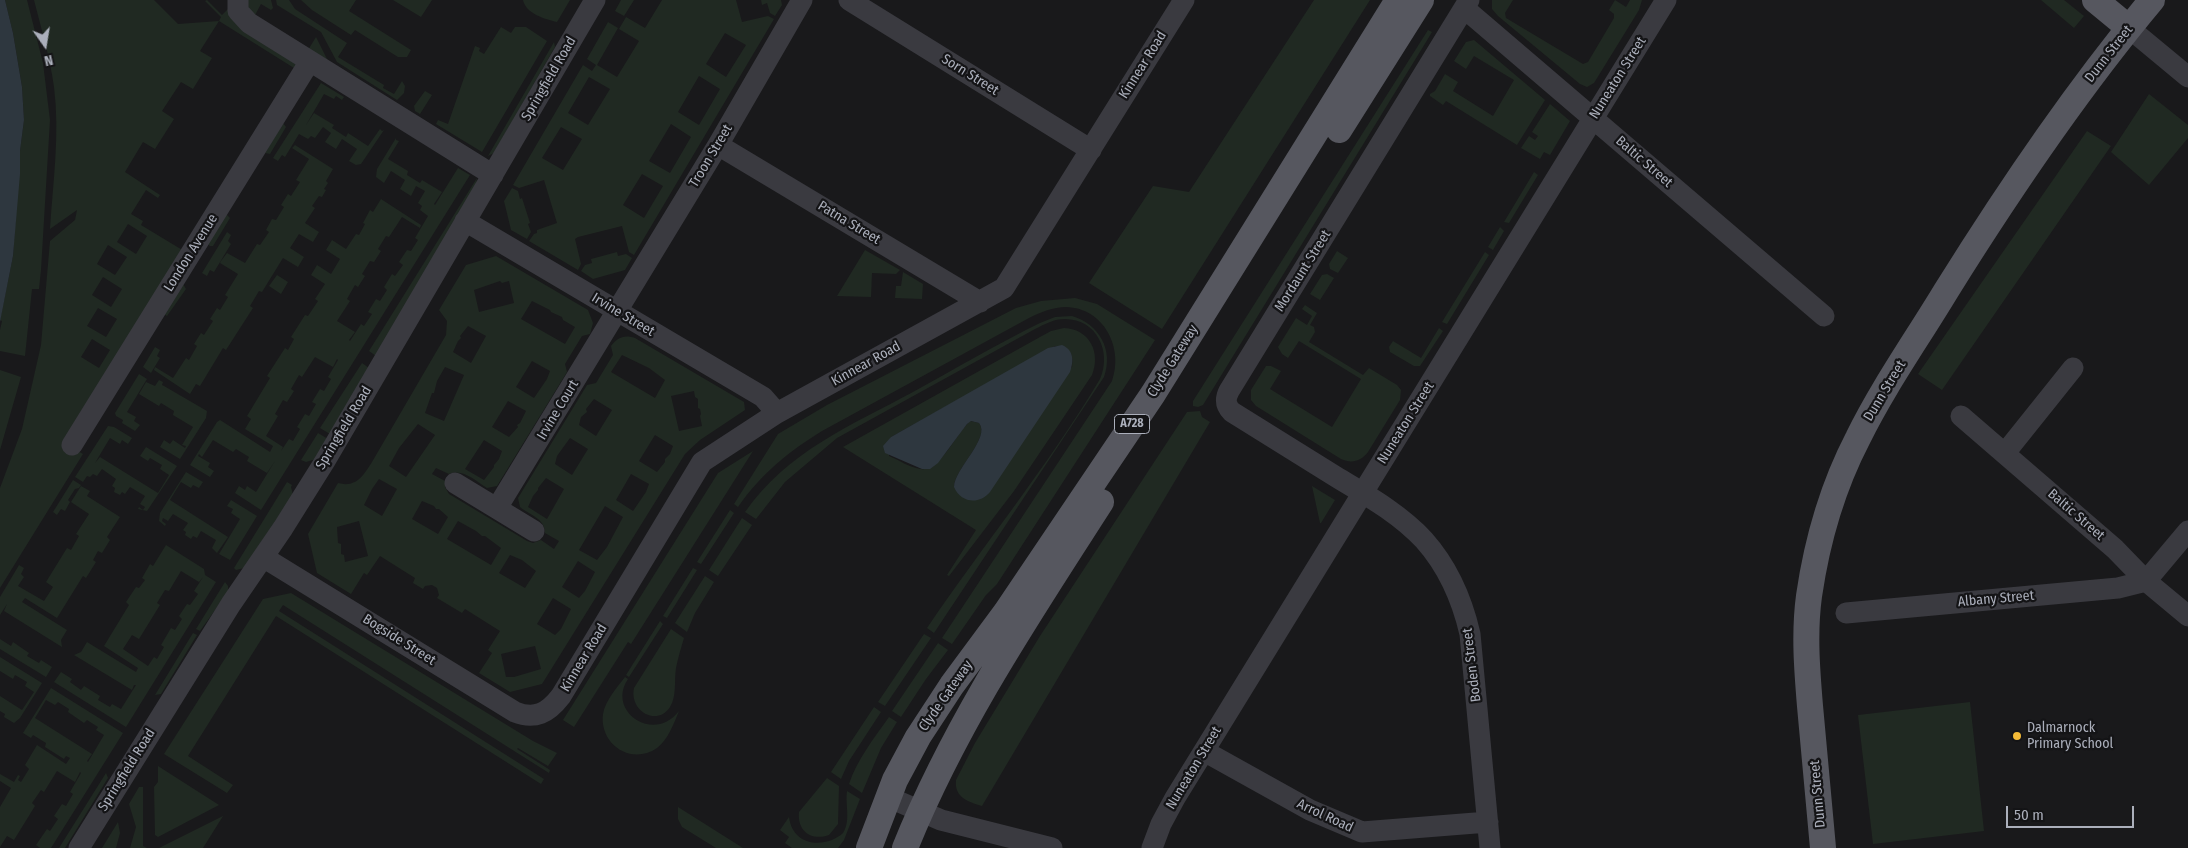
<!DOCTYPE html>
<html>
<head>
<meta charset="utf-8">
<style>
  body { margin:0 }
  #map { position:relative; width:2188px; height:848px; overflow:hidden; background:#19191b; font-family:"Fira Sans Condensed",sans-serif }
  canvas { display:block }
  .north { position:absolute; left:20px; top:20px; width:50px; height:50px; -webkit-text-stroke:4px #141416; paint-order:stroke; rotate:167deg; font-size:14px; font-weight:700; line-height:20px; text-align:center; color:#abafbb }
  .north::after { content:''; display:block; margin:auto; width:18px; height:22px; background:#abafbb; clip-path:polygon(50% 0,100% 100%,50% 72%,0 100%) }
  .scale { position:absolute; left:2006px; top:806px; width:128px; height:22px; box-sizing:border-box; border:2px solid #abafbb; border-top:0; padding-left:6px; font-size:15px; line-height:18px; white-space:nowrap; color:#abafbb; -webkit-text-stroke:4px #141416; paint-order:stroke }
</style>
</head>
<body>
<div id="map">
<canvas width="2188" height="848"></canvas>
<div class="north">N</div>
<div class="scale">50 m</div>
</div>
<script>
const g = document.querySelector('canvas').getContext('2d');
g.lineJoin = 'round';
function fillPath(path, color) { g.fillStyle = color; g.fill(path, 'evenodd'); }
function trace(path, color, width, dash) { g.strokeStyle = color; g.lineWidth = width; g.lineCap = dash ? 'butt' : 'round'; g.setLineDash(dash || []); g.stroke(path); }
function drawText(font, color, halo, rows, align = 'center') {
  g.font = font + ' "Fira Sans Condensed",sans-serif'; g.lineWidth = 4.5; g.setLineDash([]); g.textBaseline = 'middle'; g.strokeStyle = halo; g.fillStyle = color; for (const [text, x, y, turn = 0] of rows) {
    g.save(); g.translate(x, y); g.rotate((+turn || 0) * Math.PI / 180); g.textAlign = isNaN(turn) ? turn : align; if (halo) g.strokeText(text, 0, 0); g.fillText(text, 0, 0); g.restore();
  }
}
fillPath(new Path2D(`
  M5 0H27L43 63 50 120 41 270 39 289H32L25 356 0 351V330L2 321 0 320 13 256 20 151 24 120 22 87 13 33Z
  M34 0H154L178 24 219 21 221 17 205 1 207 0 222 15 230 7 297 63 294 68 219 21 200 51 212 58 193 89 181 82 162 111 174 119 155 149 143 142 125 172 160 195 158 198 146 190 131 214 143 221 141 225 184 251 65 443 83 454 0 588V488L22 429 41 345 50 241 75 220 77 210 50 229C53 182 60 134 54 87 50 57 41 28 34 0ZM128 224 147 236 136 254 117 242ZM108 245 127 257 115 275 97 264ZM103 277 122 289 111 307 92 295ZM98 308 117 319 106 337 87 326ZM92 339 110 350 99 368 81 357Z
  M246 0H271L273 8 271 10 261 4 254 17 250 14Z
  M276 0H289L295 9 347 43 338 57 384 85 383 88 394 94 402 81 405 86 404 93 397 100 337 62 321 32 277 5Z
  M301 0H356L349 11 411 50 407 57H398L355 30 351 35 312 10Z
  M393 0H432L421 17Z
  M523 0H570L557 22C545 19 526 14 523 0Z
  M621 0H634L624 16 615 11Z
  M662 0H736L742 22 768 16 774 19 634 255 629 252 622 226 578 237 575 239 581 264 578 270 529 241 534 234 537 233V230L557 223 544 180 519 188 513 185 583 65 592 71 596 65 587 59 608 22 618 28 597 65 617 77 639 41 619 29 626 17 645 28ZM725 33 746 45 726 77 706 64ZM699 76 720 89 699 125 678 112ZM589 77 610 89 588 125 568 113ZM671 124 691 137 670 173 649 161ZM561 127 582 139 563 170 542 158ZM642 174 663 186 644 218 623 205Z
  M761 0H781L782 5 775 16 770 13 767 3 762 5Z
  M1314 0H1370L1162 329 1089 283 1153 186 1189 192Z
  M1492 0H1513L1505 13 1506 18 1583 64 1588 62 1614 18V14L1609 10 1615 0 1626 7 1630 0H1642L1639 10 1594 83 1587 87 1580 84 1498 16 1492 9Z
  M2041 0H2064L2084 16 2074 28Z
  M501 27 511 33 515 27H526L547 41 482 152 436 124 438 120 448 124 475 46 480 48 479 51 484 54Z
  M1428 30 1432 32 1426 42 1203 405 1198 407 1193 406V401Z
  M316 37 329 63 308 50Z
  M1474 40 1545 100 1517 145 1446 101 1443 105 1430 96V94L1435 91 1445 74 1458 82 1453 91 1493 116 1514 80 1474 56 1466 69 1454 61 1466 42Z
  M554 42 555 47 494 153 488 156Z
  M321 83 344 97 342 100 336 96 334 99 324 94 306 125 314 113 334 125 332 128 346 137 348 133 368 146 380 129 382 131 384 130 361 164 356 165 349 161 357 149 342 139 336 149 325 142 331 133 323 127 315 138 311 136 308 139 299 134 285 157 282 155 278 161 273 158Z
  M425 91 432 95 420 114 415 111 414 106Z
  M2149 94 2188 125V138L2149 185 2111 152Z
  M1550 104 1570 121 1550 155 1544 152 1540 159 1521 148 1529 136 1535 140 1538 136 1532 132Z
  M283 123 286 127 270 154 265 153Z
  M2087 131 2111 146 1942 390 1918 374Z
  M396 138V140L399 141 388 159 408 171 407 175 420 183 422 180 442 192 434 204 435 205 458 168 470 175 261 510 235 493 239 486 245 490 247 486 256 492 275 461 267 473 247 461 249 457 236 449 233 452 213 440 202 457 199 454 198 456 210 463 208 467 214 471 210 477 190 465 217 422 220 420 270 452 273 446 245 429 251 419 247 416 270 378 267 376 285 348 288 350 294 339 291 337 305 315 308 316 318 301 315 299 325 284 311 275 317 265 331 274 340 259 326 250 332 240 346 249 356 234 359 235 365 224 363 223 370 210 373 212 381 199 421 225 420 228 402 217 389 237 386 236 378 249 381 251 374 262 370 261 362 274 365 276 358 287 355 285 347 299 350 301 337 321 355 332 349 340 350 341 361 324 364 326 372 314 368 312 376 299 380 301 387 290 384 287 392 274 395 276 403 265 399 262 407 250 411 251 418 240 415 238 428 216 420 210 422 206 418 203 425 191 416 186 411 196 400 189 405 180 391 171 384 183 376 177 377 169ZM315 357 333 367 337 359 338 360 328 377 331 379 324 391 320 389 312 402 316 404 309 416 305 414 297 427 300 429 293 441 289 439 281 451 283 447 266 436 278 416 275 414 283 400 287 402 294 391 291 389 299 375 302 377Z
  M295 145 333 169 326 181 328 183 324 189 326 190 322 197 319 196 312 206 315 208 305 223 319 232 313 242 299 234 290 248 304 257 298 267 283 258 262 292 259 291 250 306 253 308 226 350 223 348 200 386 196 384 190 394 154 370 155 367 173 378 186 358 189 360 197 346 194 344 201 333 204 335 213 321 210 319 217 308 220 310 228 297 225 295 238 274 220 263 221 261 227 253 245 263 257 244 260 245 269 232 266 230 272 219 276 220 284 207 281 205 288 194 291 196 300 182 296 180 309 159 292 148Z
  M1534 172 1538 175 1509 223 1504 222Z
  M477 178 476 184 376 356 369 351Z
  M512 188 518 191 520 199 522 198 530 223 528 224 531 232 527 239 511 230 504 201Z
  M226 214 230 218 213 246H210L207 244Z
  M1500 227 1504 231 1493 250 1488 247Z
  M227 232 231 235 228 241 231 244 214 272 210 270 207 276 202 273Z
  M865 250 900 270 896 274 872 273 871 297 837 296Z
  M1337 251 1348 258 1338 273 1330 269 1329 264Z
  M617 252 618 256 626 254 632 258 625 270 593 279 581 271 585 265 592 263 591 259Z
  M1485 252 1489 255 1447 324 1442 322Z
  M496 256 588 310 593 323 590 334 582 336 565 364 567 372 497 486 487 488C476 481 462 468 449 474L436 468 432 474 445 481V487L449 494 527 541 533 543 541 540 554 549 559 541 545 533C545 518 529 515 520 507L518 498 587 385 596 383 613 355 611 346C617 338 624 334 635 338L744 402 745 410 700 440 685 454 542 684 510 692 479 673 492 653 488 650 500 631 465 609 462 613 437 598 439 595 437 588 432 585 425 586 423 589 413 583 415 578 380 556 367 575 364 573 351 594 317 573 308 534 338 483C356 488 363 476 372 462L446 335 447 321 439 310 466 265ZM500 281 502 283 509 281 514 303 479 312 474 290ZM532 301 550 310 551 312 562 317 563 320 575 327 565 344 521 319ZM468 326 486 336 471 363 453 352 458 341 461 338 460 336ZM622 355 649 368 665 380 655 398 611 372ZM532 361 550 371 547 379 534 398 516 387ZM445 367 464 375 444 421 425 413 432 393H434L437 381ZM694 391 695 397 698 399V408L700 409 701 414 700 416 702 426 679 431 671 396ZM594 399 612 410 596 436 579 425 581 417 587 412 586 409ZM508 401 526 411 520 423 517 425 518 427 509 437 492 427ZM418 424 435 435 406 477 389 466 399 448ZM655 435 673 446 670 454 665 459V462L657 472 639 461ZM570 438 588 449 572 475 555 464 557 456ZM484 440 502 451 499 459 494 465V467L484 480 465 469ZM631 474 649 484 646 492 633 511 616 500ZM546 478 564 489 547 519 528 507 533 496 538 490V488ZM379 479 397 489 382 516 364 505 372 489ZM422 501 434 506 436 509H439L448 517 438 534 412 519ZM605 506 623 517 607 547 597 560 579 550ZM359 521 368 556 345 562 344 555 341 554V544L338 543 337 527ZM458 521 476 531 482 536H485L501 548 491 565 447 539ZM510 555 522 560 536 571 525 588 499 573ZM578 561 595 572 585 591 579 598 562 587ZM553 598 571 609 561 629 555 635 537 624ZM535 646 541 669 514 677H506L501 654Z
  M903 272 923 284 922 299 895 298 896 286H901Z
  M1327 274 1334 278 1320 300 1310 294 1322 275Z
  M277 275 288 282 281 294 269 286Z
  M183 284 186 289 167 316 164 314Z
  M1075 298 1097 304 1155 340 997 584 986 595 952 644 942 638 1112 381C1124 348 1104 308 1066 307 1053 307 1041 312 1029 318L822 431C788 452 761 474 738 507L734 504 778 434 827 405 1016 308 1041 301Z
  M1305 305 1317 313 1310 325 1314 327 1315 332 1309 342 1363 375 1369 368 1397 385 1401 390 1400 400 1368 452C1361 461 1352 464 1341 459L1256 406 1251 400V390L1266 366H1271L1281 371 1270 389 1332 427 1361 379 1299 341 1288 358 1282 354 1278 347 1296 318 1307 325 1312 316 1302 309Z
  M1072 316C1099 324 1114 350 1104 377L934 633 927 628C984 544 1048 466 1100 379 1112 352 1097 319 1065 319 1054 319 1045 324 1035 329L837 438 785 482 756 519 745 512C788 451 850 426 913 392 955 369 997 344 1040 323L1055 317Z
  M1064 328C1090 329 1101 353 1092 375L1014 491 949 576 947 575 976 530 843 447 1040 337 1051 331ZM1055 346C1069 347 1074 352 1072 367L954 487C954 469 991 438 979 423L970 421 967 424C956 436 938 472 921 469 910 468 899 460 889 456L891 437Z
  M1439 328 1443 331 1420 366H1414L1390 352 1389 347 1393 341 1421 358Z
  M155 347 160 350 157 356 160 358 151 373 143 367Z
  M362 363 369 368 330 434 320 428Z
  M0 370 21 377 0 450Z
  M139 374 147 379 127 412 136 417 134 421 140 425 135 431 122 423 123 420 116 416 115 413Z
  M159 380 163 382 162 385 164 386 207 411 206 418 180 459 160 447 164 440 170 444 173 440 185 448 186 446 182 445 193 427 173 415 174 411 161 403 159 406 139 394 146 382 155 386Z
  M1200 411 1202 417 1210 422 982 806C969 802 954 798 956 780L975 743 1040 636 1187 412Z
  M108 426 114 427 132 438 128 444 122 440 120 444 110 438 95 463 100 457 158 493 169 475 160 469 162 465 150 458 148 461 140 456 146 447 177 466 147 511 138 509 139 507 143 510 145 507 140 504 145 496 130 487 125 494 122 492 120 495 114 492 115 488 112 486 116 479 102 469 97 476 93 474 90 477 87 476 83 482 75 477Z
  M318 433 328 439 316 459 306 462 301 460Z
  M753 451 631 644 628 642 574 727 563 720 718 473Z
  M186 472 203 482 199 488 193 485 191 488 181 482 170 500 228 537 217 553 212 548 216 540 201 531 197 538 193 536 191 539 185 535 186 532 183 530 188 523 173 514 168 521 163 518 162 521 166 524 165 526 159 521 160 513Z
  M73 480 81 485 79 488 75 489 68 500 70 502 65 511 61 509 57 515 53 512Z
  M287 482 292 485 291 487 293 495 244 568 236 570 234 568Z
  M81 486 90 491 87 496 120 517 107 537 110 540 102 553 98 551 93 560 96 562 86 578 83 576 57 618 25 598 22 602 67 630 61 640 62 647 4 611 7 604 0 615V597L19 565 24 568 21 574 24 577 18 586 44 601 53 587 46 582 67 548 71 550 79 536 76 534 89 514 71 502Z
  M1312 486 1335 500 1321 523H1320Z
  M231 500 257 516 230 560 219 554 240 519 231 513 233 509 227 506Z
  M730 510 734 513 701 564 697 562Z
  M742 518 752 525 718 576 709 570Z
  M166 545 204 569 205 575 216 582 126 727 54 682 61 672 72 679 70 682 81 690 84 686 100 696 98 700 110 707 112 704 121 709 136 685H134L132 690 74 655 81 652 87 642 136 672 138 668 104 646 129 605 126 602 136 587 139 588 145 580 142 578 150 564 153 566ZM181 571 199 582 203 577 194 591 198 594 190 605 187 604 179 616 182 619 175 630 171 628 161 645 164 647 157 659 154 657 148 666 123 649 132 635 139 639 160 605 157 603 165 590 169 591Z
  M693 568 697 570 667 618 663 616Z
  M705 576 714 582 695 613 687 632 675 623Z
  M225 582 228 586V592L200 631 196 629Z
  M291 593 533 741 557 753 548 766 518 748 517 749 550 770 549 773 283 605 279 611 544 779 541 784 276 616 188 756 233 785 227 793 164 754 263 599Z
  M660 621 663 624 629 677 626 675Z
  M671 629 684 638C681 648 678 658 676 668 674 680 677 696 670 707 657 727 629 711 634 688Z
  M193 633 197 635 161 694 155 695Z
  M924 634 931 638 885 706 878 702Z
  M0 639 11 646 13 642 29 653 27 656 39 663 41 660 52 667 46 677 0 649Z
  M938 643 948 650 926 679 901 717 892 711Z
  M0 657 42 683 20 718 14 723 4 717 5 714 0 711V696L22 710 34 692 25 686 27 682 15 675 13 679 0 671Z
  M625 677 628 679C606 711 654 744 679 711 674 723 668 740 657 748 631 766 599 744 603 714 605 701 618 686 625 677Z
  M51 688 123 733 51 848H40L36 845 47 829 50 831 58 819 54 816 62 804 66 806 73 794 70 792 81 773 80 772 75 782 57 771 44 792 41 790 32 803 35 806 14 840 7 836 0 847V807L11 788 0 781V774L14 782 18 775 20 776 18 780 21 782 29 769 25 765 37 745 66 764 70 758 66 756 64 759 45 747 46 743 33 735 31 738 23 733ZM46 700 55 705 58 702 69 709 68 712 84 723 87 720 98 727 96 730 104 735 88 762 87 761 92 754 35 718Z
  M1970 702 1984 831 1873 844 1858 715Z
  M874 707 881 712 849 761 841 779 831 772Z
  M889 717 897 722 881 748 862 793 849 784C857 760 874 738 889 717Z
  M158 766 219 805 158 837 155 835 154 787 158 782Z
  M106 773 108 778 65 848H59Z
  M827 778 839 786 838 824 829 835C812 841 797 832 799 812Z
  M139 787H143V846L147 848H130L136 827 129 804Z
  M847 791 860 799 844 840 838 848H792L785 843 789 837 780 830 789 817C793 848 827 848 843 833 851 821 845 805 847 791Z
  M678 807 743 848H716L682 827 678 819Z
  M223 816 203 848H159Z
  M118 822 120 833 116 848H102Z`), '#202922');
fillPath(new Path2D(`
  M0 0H5L13 33 22 87 24 120 20 151V174L13 256 0 322Z
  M1062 345C1074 350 1074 361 1070 372L990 492C979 505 961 503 954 487 954 469 991 438 979 423L971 421 967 424 938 463 930 469H922L885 453 883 446 891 437 1048 348Z`), '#2e373f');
trace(new Path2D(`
  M238 0V11L249 23 493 175
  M849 0 1091 150
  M1469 0 1229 391C1225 399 1225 405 1232 412 1267 434 1303 456 1338 478 1368 496 1400 514 1424 540 1448 567 1462 599 1470 634L1490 848
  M1464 8 1824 316
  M2129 28 2188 77
  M718 145 980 302
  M465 221 763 397 777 413
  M1961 416 2115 549 2146 581 2188 616
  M72 445 310 61
  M2005 453 2073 368
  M455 483 534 531
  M497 508 718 145 802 0
  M263 557 515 712C535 720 548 713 561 696L702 462 777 413 1004 288 1184 0
  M1846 613 2118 588 2146 581 2188 531
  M1204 751 1310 810 1362 832 1488 822
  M888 797 941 820 1052 848
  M79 848 231 604 283 528 325 461 595 0
  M1152 848 1161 824 1175 798 1666 0`), '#3a3a40', 21);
trace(new Path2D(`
  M2095 0 2129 28
  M1339 130 1421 0
  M869 848 895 780 918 737 952 685 1006 612 1153 394 1398 0
  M905 848C955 724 1029 614 1101 502
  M1823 848C1819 801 1814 753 1810 706 1807 670 1804 633 1809 596 1817 541 1832 488 1858 438 1883 387 1917 339 1946 291 2009 190 2075 92 2152 0`), '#56575f', 26);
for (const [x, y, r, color] of [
  [2017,736,5,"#f4ba37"]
]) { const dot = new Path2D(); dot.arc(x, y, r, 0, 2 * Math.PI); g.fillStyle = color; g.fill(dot); trace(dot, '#141416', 2); }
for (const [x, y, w] of [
  [1132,424,35]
]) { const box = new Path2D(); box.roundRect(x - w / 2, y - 9.5, w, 19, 4); g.fillStyle = '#141416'; g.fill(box); trace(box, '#abafbb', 1); }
drawText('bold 12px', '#abafbb', null, [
  ["A728",1132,424]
]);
drawText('14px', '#abafbb', '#141416', [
  ["Dunn Street",2109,54,-52],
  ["Kinnear Road",1143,65,-58],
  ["Sorn Street",970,75,32],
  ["Nuneaton Street",1618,78,-58],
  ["Springfield Road",549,79,-60],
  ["Troon Street",711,156,-59],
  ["Baltic Street",1644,162,41],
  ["Patna Street",849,223,31],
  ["London Avenue",191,253,-58],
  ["Mordaunt Street",1303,271,-58],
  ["Irvine Street",623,315,31],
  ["Clyde Gateway",1173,361,-58],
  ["Kinnear Road",866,364,-29],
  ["Dunn Street",1885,391,-59],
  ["Irvine Court",558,410,-59],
  ["Nuneaton Street",1406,423,-58],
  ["Springfield Road",344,428,-59],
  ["Baltic Street",2076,515,41],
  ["Albany Street",1996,599,-5],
  ["Bogside Street",399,640,32],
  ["Kinnear Road",584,658,-59],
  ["Boden Street",1472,665,-97],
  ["Clyde Gateway",946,696,-55],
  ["Nuneaton Street",1194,768,-59],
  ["Springfield Road",127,770,-58],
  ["Dunn Street",1818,794,-95],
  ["Arrol Road",1325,816,25]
]);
drawText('14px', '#abafbb', '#141416', [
  ["Dalmarnock",2027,728],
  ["Primary School",2027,744]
], 'left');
</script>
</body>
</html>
